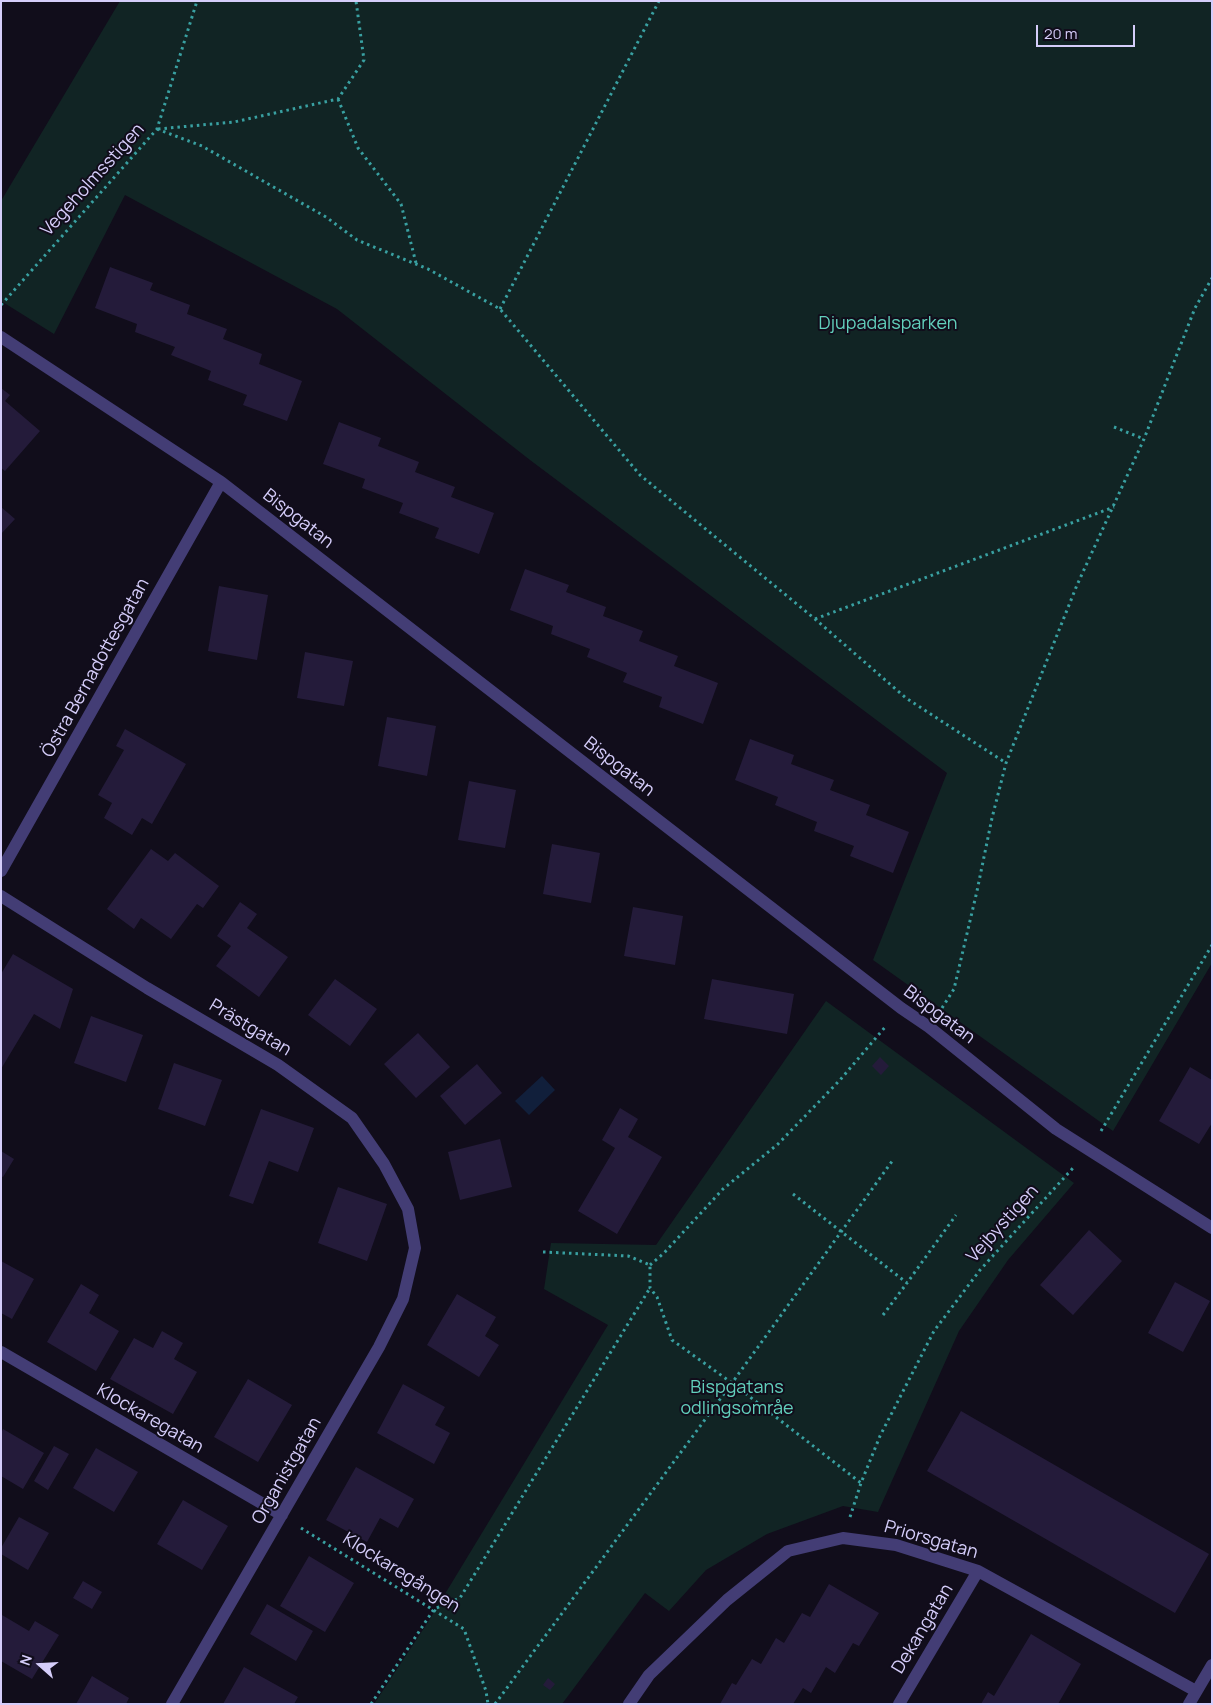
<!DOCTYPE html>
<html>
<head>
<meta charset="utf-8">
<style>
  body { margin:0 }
  #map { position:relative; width:1213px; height:1705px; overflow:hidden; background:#110d1b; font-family:Manrope,sans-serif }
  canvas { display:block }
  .frame { position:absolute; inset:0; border:2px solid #d5cdfa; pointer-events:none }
  .north { position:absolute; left:15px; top:1640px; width:50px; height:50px; -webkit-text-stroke:4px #110d1b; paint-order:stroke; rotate:289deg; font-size:14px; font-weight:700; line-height:20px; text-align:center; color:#d5cdfa }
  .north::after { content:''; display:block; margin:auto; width:18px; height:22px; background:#d5cdfa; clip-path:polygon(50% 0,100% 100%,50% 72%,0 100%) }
  .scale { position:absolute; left:1036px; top:25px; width:99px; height:22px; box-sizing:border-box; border:2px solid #d5cdfa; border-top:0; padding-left:6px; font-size:15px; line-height:18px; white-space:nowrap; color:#d5cdfa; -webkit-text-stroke:4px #110d1b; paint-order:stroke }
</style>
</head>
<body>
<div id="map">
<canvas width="1213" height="1705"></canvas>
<div class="frame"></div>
<div class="north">N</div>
<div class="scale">20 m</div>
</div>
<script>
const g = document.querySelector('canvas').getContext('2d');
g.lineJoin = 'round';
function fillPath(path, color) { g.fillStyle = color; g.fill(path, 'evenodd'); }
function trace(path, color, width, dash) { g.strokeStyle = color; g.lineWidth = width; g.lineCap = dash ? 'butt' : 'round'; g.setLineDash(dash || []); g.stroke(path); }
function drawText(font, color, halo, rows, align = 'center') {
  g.font = font + ' Manrope,sans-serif'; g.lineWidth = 4; g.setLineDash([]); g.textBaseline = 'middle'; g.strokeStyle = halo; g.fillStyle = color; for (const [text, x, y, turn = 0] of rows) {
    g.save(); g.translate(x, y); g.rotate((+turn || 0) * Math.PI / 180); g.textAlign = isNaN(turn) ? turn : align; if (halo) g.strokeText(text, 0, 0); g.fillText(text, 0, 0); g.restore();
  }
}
fillPath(new Path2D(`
  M120 1H1212V963L1113 1131 873 960 947 773 530 460 337 309 125 195 54 334 1 301V201Z
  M826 1001 1074 1183 1008 1260 959 1331 878 1512 843 1506 767 1534 706 1570 669 1611 645 1593 562 1704H374L428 1622 608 1325 544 1289 551 1243 656 1245Z`), '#112424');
fillPath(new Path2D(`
  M542 1076 555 1090 529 1115 515 1101Z`), '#111f3b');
fillPath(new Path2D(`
  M110 267 153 283 150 290 190 305 187 314 227 329 223 339 262 354 259 364 302 381 287 421 243 405 247 395 208 380 211 371 171 355 175 347 135 332 137 324 95 308Z
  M1 388 10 395 5 401 40 431 5 471 1 468Z
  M339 422 381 438 378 446 419 462 415 472 455 487 451 497 494 513 479 554 435 538 439 528 399 513 403 503 362 488 365 479 323 464Z
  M1 507 15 519 1 534Z
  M525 569 569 585 566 592 606 607 603 616 643 631 639 641 678 656 674 666 718 683 703 724 659 707 662 697 623 682 627 673 587 657 590 649 551 634 553 626 510 610Z
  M219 586 268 595 257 660 208 651Z
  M305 652 353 661 344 706 297 698Z
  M387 717 436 726 427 776 378 766Z
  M125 729 186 764 152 824 142 818 132 835 104 818 112 803 98 795 124 750 116 746Z
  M750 739 794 755 791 764 834 780 830 790 870 805 866 815 909 832 893 873 850 856 854 846 814 831 817 822 775 805 778 797 735 780Z
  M469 781 516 790 505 848 458 840Z
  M552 844 600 853 591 903 543 894Z
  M151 849 168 861 175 853 219 886 203 908 197 904 171 939 141 918 134 929 107 909Z
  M240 902 257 914 247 928 288 957 259 997 216 966 231 946 217 936Z
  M633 907 683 916 675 965 624 956Z
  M13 954 73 989 60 1029 34 1014 1 1069V974Z
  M335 979 377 1009 350 1046 308 1015Z
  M712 979 794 994 787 1034 704 1019Z
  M91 1016 143 1035 126 1082 74 1063Z
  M418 1033 450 1067 416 1098 384 1064Z
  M880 1057 889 1066 881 1075 872 1066Z
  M174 1063 222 1080 205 1126 158 1109Z
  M477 1064 502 1093 465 1125 440 1096Z
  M1190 1067 1212 1080V1123L1199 1144 1159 1121Z
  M620 1108 638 1119 628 1137 662 1157 617 1234 578 1211 615 1148 602 1140Z
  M261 1109 314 1128 298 1172 269 1161 253 1204 229 1196Z
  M500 1139 512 1187 460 1200 448 1152Z
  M1 1151 14 1159 3 1177 1 1176Z
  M338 1187 387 1204 367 1261 318 1243Z
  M1089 1230 1122 1261 1073 1315 1040 1285Z
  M1 1261 34 1279 12 1319 1 1313Z
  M1175 1282 1210 1301 1183 1352 1148 1333Z
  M81 1284 99 1295 89 1313 119 1331 96 1371 47 1342Z
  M457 1294 496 1317 485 1336 499 1345 479 1377 427 1345Z
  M162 1331 183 1343 174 1359 197 1372 173 1414 110 1379 134 1338 153 1348Z
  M248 1379 292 1405 258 1462 214 1437Z
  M403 1384 445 1407 435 1425 450 1433 434 1464 377 1433Z
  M961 1411 1209 1554 1175 1613 927 1471Z
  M3 1429 44 1453 23 1489 1 1476V1433Z
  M54 1446 69 1454 48 1490 34 1481Z
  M96 1448 138 1472 114 1512 73 1488Z
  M356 1467 414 1499 398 1528 380 1518 367 1542 326 1520Z
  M183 1500 228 1526 202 1570 157 1544Z
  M19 1517 49 1533 28 1570 1 1554V1548Z
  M309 1556 354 1583 325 1632 280 1606Z
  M83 1581 102 1592 92 1609 73 1598Z
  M829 1584 879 1613 859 1646 853 1643 835 1673 826 1667 811 1693 803 1688 793 1704H720L732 1683 736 1685 752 1659 761 1664 776 1638 784 1643 802 1613 810 1617Z
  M267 1604 313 1631 296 1661 250 1634Z
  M2 1615 29 1631 35 1621 59 1635 32 1679 1 1661Z
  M1031 1634 1081 1664 1058 1704H981L988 1692 994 1696Z
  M244 1667 298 1697 294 1704H223Z
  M92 1676 129 1698 126 1704H76Z
  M548 1678 555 1684 550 1690 543 1685Z`), '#241b3a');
trace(new Path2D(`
  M338 99 358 148 401 204 416 263
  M157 129 202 146 326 217 357 240 428 269 500 309 640 475 815 619 906 698 1006 763
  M158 129 234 122 338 99 364 60 356 1
  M1 305 157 129 197 1
  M500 309 659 1
  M1114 427 1144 439
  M815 619 1114 507
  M942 1008 954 989 977 891 992 818 1006 763 1077 585 1144 439 1195 308 1212 278
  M1101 1131 1212 945
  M793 1194 907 1283 956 1215
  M543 1252 628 1256 650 1265V1288L657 1297 672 1340 732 1383 861 1483
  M650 1265 664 1253 723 1189 778 1144 840 1080 886 1026
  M883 1315 907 1283
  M850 1517 861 1483 880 1436 934 1331 980 1270 1073 1168
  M301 1528 464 1629 486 1691 488 1704
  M371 1704 434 1609 460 1598 650 1288
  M495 1704 732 1383 893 1160`), '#39a0a1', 3, [2.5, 4]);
trace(new Path2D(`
  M1 337 221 482 901 1008 929 1027 1056 1129 1212 1228
  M1 871 221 482
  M1 896 147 988 278 1065 352 1118 384 1164 408 1209 415 1248 403 1299 379 1347 172 1704
  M1 1352 282 1515
  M629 1704 649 1675 727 1600 788 1551 843 1538 896 1545 978 1571 1196 1691
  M899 1704 978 1571
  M1189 1704 1212 1665`), '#433d75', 12);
drawText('18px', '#d5cdfa', '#110d1b', [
  ["Vegeholmsstigen",93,180,-48],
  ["Bispgatan",298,519,38],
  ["Östra Bernadottesgatan",96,668,-61],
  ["Bispgatan",619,767,38],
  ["Bispgatan",939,1015,37],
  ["Prästgatan",250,1028,31],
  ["Vejbystigen",1003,1224,-48],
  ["Klockaregatan",150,1419,30],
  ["Organistgatan",287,1471,-60],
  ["Priorsgatan",931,1540,16],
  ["Klockaregången",401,1573,32],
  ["Dekangatan",923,1629,-59]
]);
drawText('18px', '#62d0bc', '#110d1b', [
  ["Djupadalsparken",888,324],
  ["Bispgatans",737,1388],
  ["odlingsområe",737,1409]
]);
</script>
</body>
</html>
